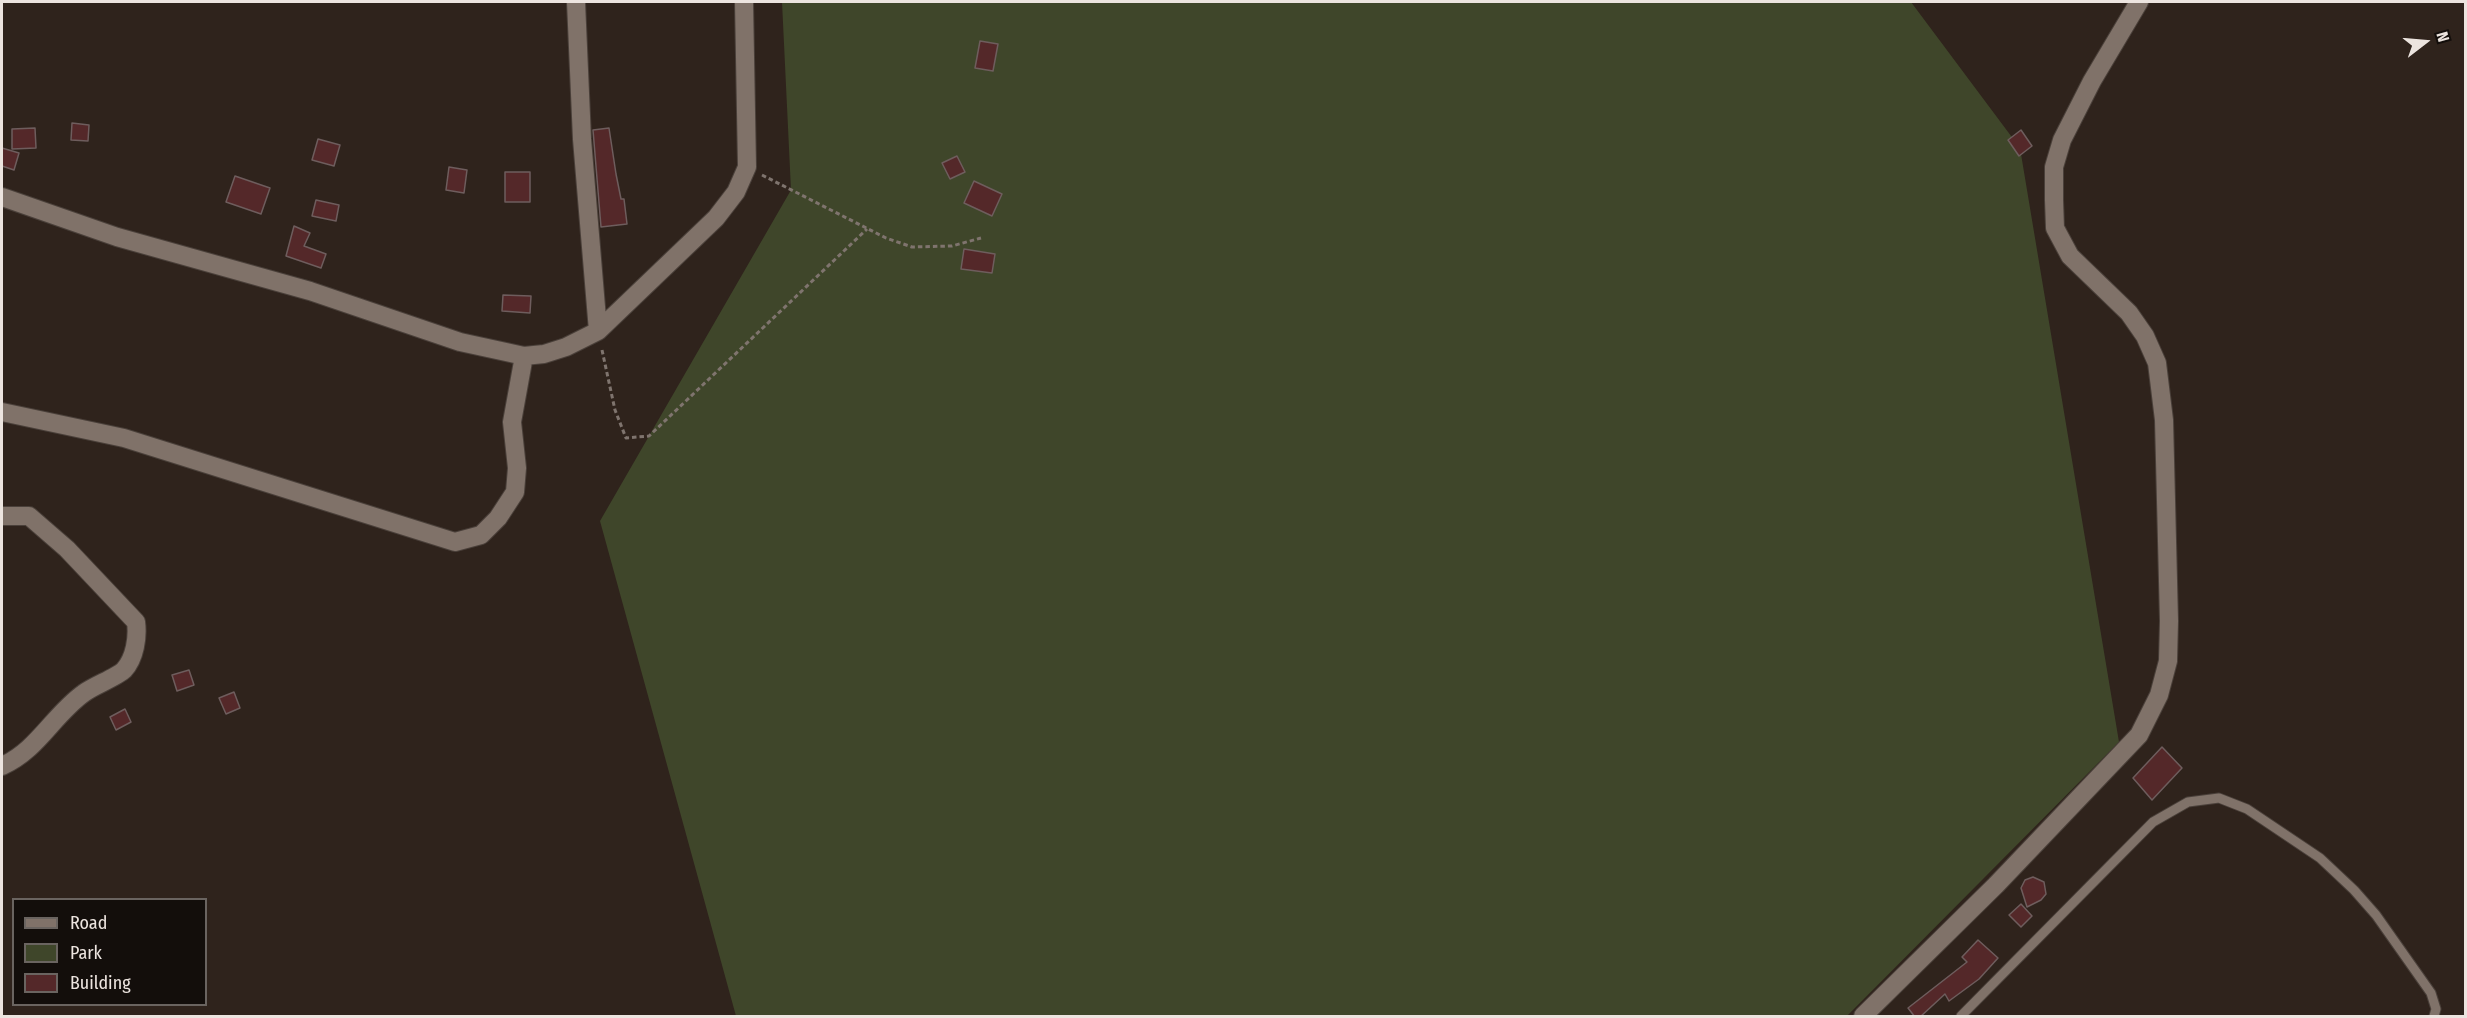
<!DOCTYPE html>
<html>
<head>
<meta charset="utf-8">
<style>
  body { margin:0 }
  #map { position:relative; width:2467px; height:1018px; overflow:hidden; background:#2f231c; font-family:"Fira Sans Condensed",sans-serif }
  canvas { display:block }
  .frame { position:absolute; inset:0; border:3px solid #ece4df; pointer-events:none }
  .legend { position:absolute; left:12px; top:898px; width:195px; height:108px; box-sizing:border-box; background:#130e0b; border:2px solid #6a6460; margin:0; padding:8px 10px; list-style:none; font-size:18px; color:#ece4df }
  .legend li { display:flex; align-items:center; gap:12px; height:30px }
  .legend b { width:30px; border:2px solid #6a6460 }
  .north { position:absolute; left:2395px; top:12px; width:60px; height:60px; -webkit-text-stroke:4px #130e0b; paint-order:stroke; rotate:74deg; font-size:16px; font-weight:700; line-height:24px; text-align:center; color:#ece4df }
  .north::after { content:''; display:block; margin:auto; width:21px; height:27px; background:#ece4df; clip-path:polygon(50% 0,100% 100%,50% 72%,0 100%) }
</style>
</head>
<body>
<div id="map">
<canvas width="2467" height="1018"></canvas>
<div class="frame"></div>
<ul class="legend">
<li><b style="height:8px;background:#807269"></b>Road</li>
<li><b style="height:16px;background:#3f462a"></b>Park</li>
<li><b style="height:16px;background:#542829"></b>Building</li>
</ul>
<div class="north">N</div>
</div>
<script>
const g = document.querySelector('canvas').getContext('2d');
g.lineJoin = 'round';
function fillPath(path, color) { g.fillStyle = color; g.fill(path, 'evenodd'); }
function trace(path, color, width, dash) { g.strokeStyle = color; g.lineWidth = width; g.lineCap = dash ? 'butt' : 'round'; g.setLineDash(dash || []); g.stroke(path); }
fillPath(new Path2D(`
  M782 2H1911L2020 148 2119 742 1847 1016H736L600 521 791 190Z`), '#3f462a');
const building = new Path2D(`
  M980 41 998 44 993 71 975 68Z
  M72 123 89 125 88 141 71 140Z
  M35 128 36 148 12 149V129Z
  M609 128 616 174 621 199H624L627 224 601 227 593 130Z
  M2021 130 2032 146 2019 156 2008 140Z
  M318 139 340 145 334 166 312 160Z
  M2 148 19 153 14 170 2 166Z
  M957 156 965 172 950 179 942 163Z
  M449 167 467 170 464 193 446 190Z
  M505 172H530V202H505Z
  M235 176 270 188 261 214 226 202Z
  M974 181 1002 194 992 216 964 203Z
  M316 200 339 205 336 221 312 216Z
  M294 226 310 233 304 246 326 254 321 268 286 256Z
  M964 249 995 254 992 273 961 269Z
  M503 295 531 296 530 313 502 311Z
  M189 670 194 685 177 691 172 675Z
  M234 692 240 708 226 714 219 698Z
  M125 709 131 722 116 730 110 717Z
  M2162 747 2182 768 2152 800 2133 778Z
  M2033 877 2044 882 2046 894 2041 900 2027 907 2021 888 2025 880Z
  M2021 904 2032 916 2021 927 2009 915Z
  M1978 940 1998 958 1979 979 1949 1001 1945 994 1920 1017H1915L1908 1008 1967 962 1962 957Z`);
fillPath(building, '#542829');
trace(building, '#6e5d5d', 1.5);
const service = new Path2D(`
  M1961 1016 2153 822 2188 802 2219 798 2247 809 2320 858 2354 890 2376 915 2431 993 2436 1009 2434 1016`);
const minor = new Path2D(`
  M576 2 582 139 598 331 716 218 736 192 747 167 744 2
  M2 197 117 237 310 291 460 342 506 352 524 356 544 354 566 347 598 331
  M2 412 124 438 455 542 481 535 498 518 515 492 517 468 512 422 524 356
  M2 516H29L67 549 136 622C138 637 135 658 124 670 117 677 93 686 84 693 53 715 38 750 2 766
  M1863 1016 1996 885 2139 735 2159 695 2168 661 2169 621 2164 420 2157 363 2145 336 2129 313 2070 256 2055 228 2054 200V167L2062 140 2092 81 2139 2`);
trace(service, '#4a403a', 11);
trace(minor, '#4a403a', 20);
trace(new Path2D(`
  M762 175 886 238 912 247 952 246 981 238
  M602 350 615 410 626 438 649 436 867 229`), '#7f746e', 3, [4.5, 3]);
trace(service, '#807269', 9);
trace(minor, '#807269', 18);
</script>
</body>
</html>
